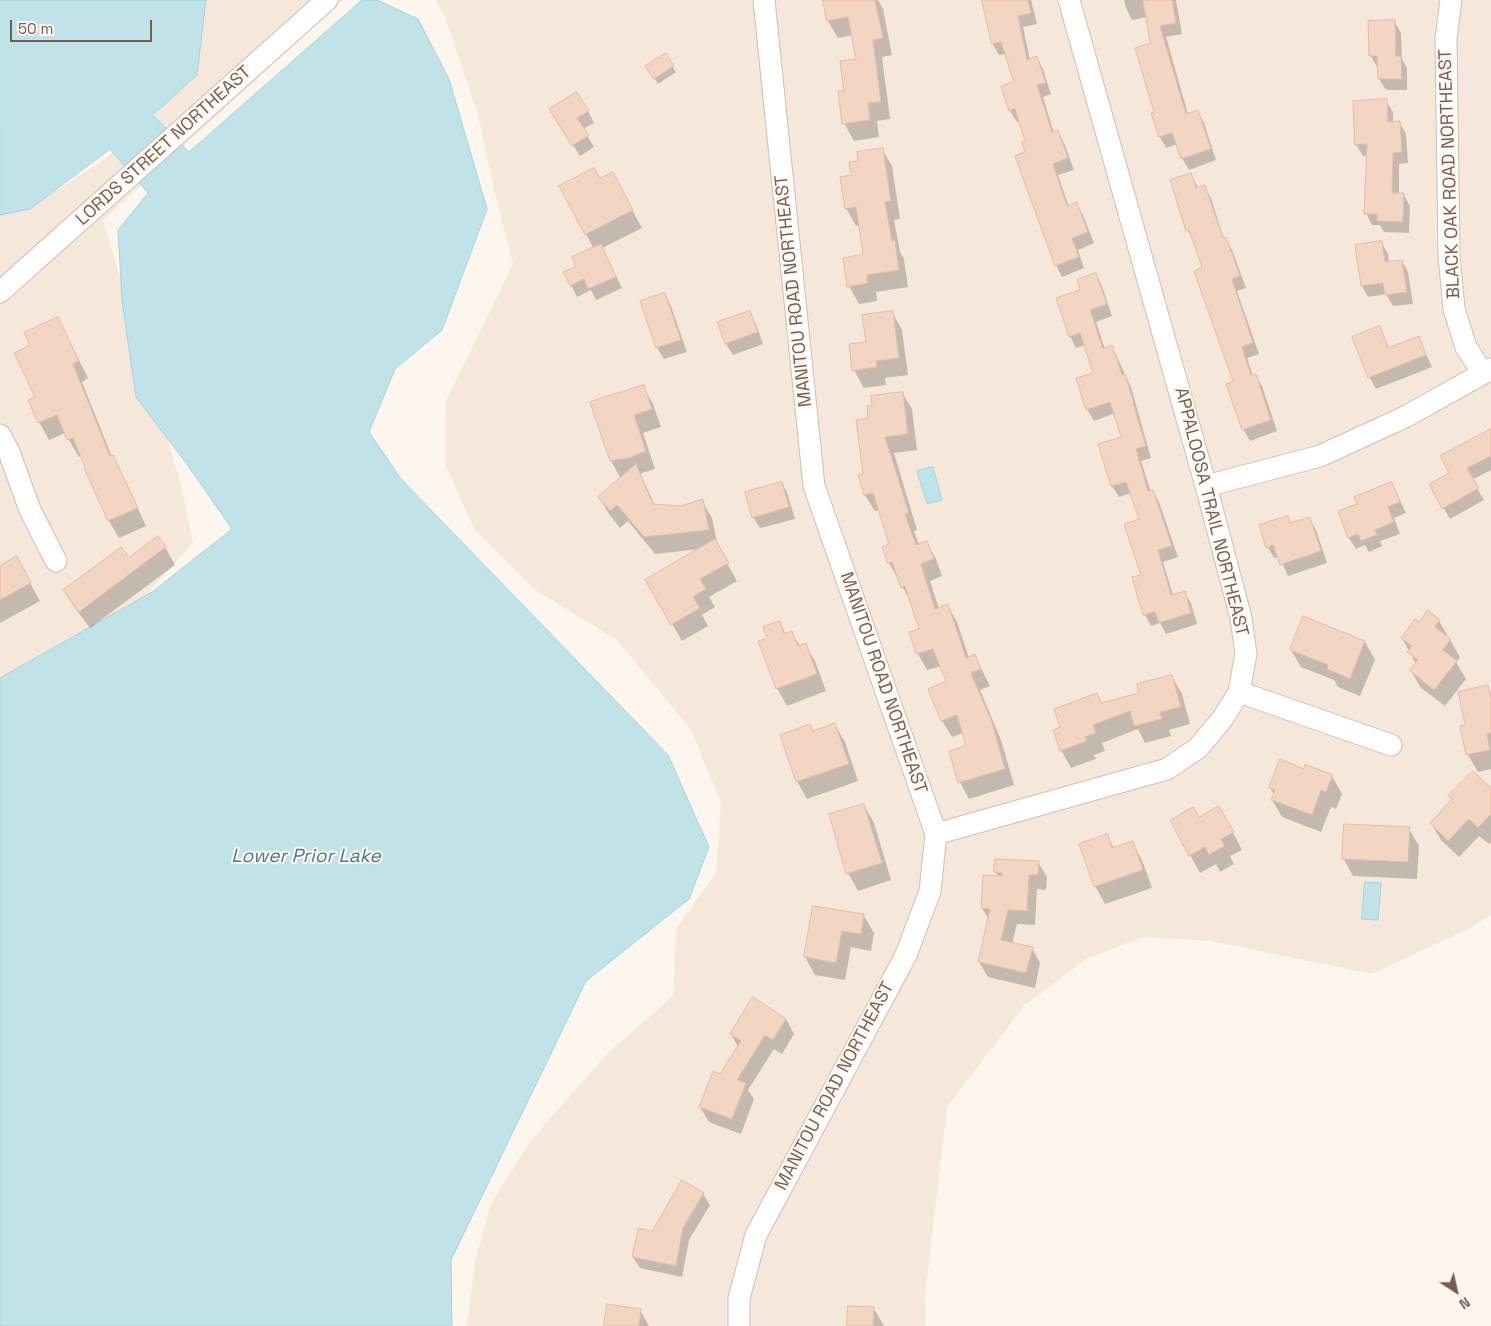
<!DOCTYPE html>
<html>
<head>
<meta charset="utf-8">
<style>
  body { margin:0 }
  #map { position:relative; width:1491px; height:1326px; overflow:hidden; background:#fdf6ec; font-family:"Space Grotesk",sans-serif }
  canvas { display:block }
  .north { position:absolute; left:1431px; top:1266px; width:50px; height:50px; -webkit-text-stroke:4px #fffaf3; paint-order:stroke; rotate:145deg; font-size:14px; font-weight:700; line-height:20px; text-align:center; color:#7a5c4d }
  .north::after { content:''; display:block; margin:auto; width:18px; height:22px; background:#7a5c4d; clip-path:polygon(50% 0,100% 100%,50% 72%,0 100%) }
  .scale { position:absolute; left:10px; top:20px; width:142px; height:22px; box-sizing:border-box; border:2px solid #7a5c4d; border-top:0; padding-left:6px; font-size:15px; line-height:18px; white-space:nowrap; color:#7a5c4d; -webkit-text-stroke:4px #fffaf3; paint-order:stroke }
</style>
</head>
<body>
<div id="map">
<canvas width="1491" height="1326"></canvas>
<div class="north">N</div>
<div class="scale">50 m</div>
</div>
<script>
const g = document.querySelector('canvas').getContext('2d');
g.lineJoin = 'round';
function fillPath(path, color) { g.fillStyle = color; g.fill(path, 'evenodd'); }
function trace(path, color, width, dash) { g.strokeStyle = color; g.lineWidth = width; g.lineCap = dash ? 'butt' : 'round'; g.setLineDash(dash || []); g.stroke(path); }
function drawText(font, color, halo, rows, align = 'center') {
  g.font = font + ' "Space Grotesk",sans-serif'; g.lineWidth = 4; g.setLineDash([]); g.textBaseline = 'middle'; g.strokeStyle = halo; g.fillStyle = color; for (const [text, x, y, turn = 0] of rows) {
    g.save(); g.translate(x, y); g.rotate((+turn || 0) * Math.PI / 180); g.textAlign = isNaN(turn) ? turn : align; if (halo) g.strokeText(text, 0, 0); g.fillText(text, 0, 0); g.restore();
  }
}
fillPath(new Path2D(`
  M199 0H343L103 220 181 485 193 543 128 615 0 693V213L26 210 105 159 159 111 193 63Z
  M435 0H1491V915L1470 928 1372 974 1211 941 1143 937 1086 959 1024 1006 947 1107 925 1297 926 1326H467L475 1261 491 1204 531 1140 608 1053 673 996 676 929 716 873 721 803 691 730 617 640 535 590 475 530 446 466V401L513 264 495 194 478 115 445 17Z`), '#f5e8da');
const water = new Path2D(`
  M0 0H206L197 75 153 115 189 152 362 0H377L418 19 449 79 487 209 442 330 395 369 369 432 401 479 668 755 709 847 689 899 586 981 451 1260 452 1326H0V678L152 592 232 529 186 463 136 397 122 300 118 230 148 193 110 149 30 209 0 215Z
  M933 467 942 500 927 504 917 471Z
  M1365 882 1381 883 1378 920 1362 919Z`);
fillPath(water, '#bfe3e8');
trace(water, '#a5d3da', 1);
fillPath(new Path2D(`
  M825 0H878L883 9 892 55 882 57 890 119 877 121 879 137 854 141 844 123 846 92 857 60 853 35 838 38 828 21Z
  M983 0H1031L1037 24 1023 27 1030 60 1037 58 1043 69 1051 94 1043 97 1054 133 1058 131 1064 143 1074 170 1058 175 1069 207 1076 204 1083 215 1094 243 1078 250 1084 268 1062 277 1056 265 1027 153V142L1020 121 1017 122 1010 111 1015 83 1006 54 999 55 993 44Z
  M1124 0H1176L1182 34 1166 37 1188 114 1197 111 1204 123 1216 160 1189 170 1182 158 1177 144 1166 148 1160 137 1156 113 1152 44 1147 17 1132 20 1126 8Z
  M1394 21 1401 33 1402 59 1407 68V90H1386L1379 79V67H1377L1371 56Z
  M665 55 676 72 658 84 647 66Z
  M1386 101 1393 112V123L1399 122 1406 134 1408 163 1399 164V194H1403L1410 206 1409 233 1384 232 1380 225H1372L1366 213 1367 156H1363L1356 144Z
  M588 111 594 123 583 129 594 147 580 156 557 121Z
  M882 149 892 166 900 219 894 220 900 252 904 259 908 287 876 292 877 301 859 304 849 286 864 255 859 225 856 226 846 208 853 176 860 162Z
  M1191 174 1198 188 1204 186 1211 198 1224 239 1232 250 1246 288 1237 291 1259 354 1247 358 1253 376 1255 375 1262 386 1277 431 1250 441 1243 429 1234 382 1204 268 1194 242 1188 231 1171 181Z
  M600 180 622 191 642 228 602 248 622 288 596 300 591 290 577 297 571 285 578 267 594 249 586 234Z
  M1381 242 1388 254 1389 263 1402 261 1408 272 1413 304 1393 306 1386 294 1368 297 1362 286Z
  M1096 274 1102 286 1112 316 1096 322 1105 349 1112 347 1131 387 1151 458 1141 461 1151 492 1153 491 1159 502 1178 557 1163 562 1173 595 1184 592 1191 603 1197 624 1166 634 1160 623 1151 626 1145 615 1133 578 1142 576 1140 520 1131 493 1119 497 1112 486 1122 438 1115 413 1094 421 1087 409 1095 373 1085 345 1076 348 1070 336 1082 291Z
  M665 295 671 306 687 352 664 359 657 348 642 302Z
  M892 312 902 330 908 375 885 378 886 385 864 388 854 370 867 343Z
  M749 313 756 324 763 344 733 355 726 344Z
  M58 318 88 378 82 382 112 457 122 474 146 526 119 538 109 521 85 469 87 468 82 455 79 457 65 433 49 440 39 422 32 345Z
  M1379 328 1389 348 1418 337 1432 367 1376 389 1370 378 1354 338Z
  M643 386 653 404 661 427 643 433 655 469 642 473 641 475 655 506 681 508 702 501 712 518 718 547 737 581 709 597 715 607 702 615 708 626 682 641 647 580 700 549 655 554 628 521 620 528 609 514 599 497 621 479 611 461Z
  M902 393 912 409 917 450 894 453 917 530 914 531 919 545 926 542 936 559 942 576 930 581 939 609 948 606 957 622 969 658 975 656 990 686 980 690 1001 740 1014 785 969 799 960 782 968 747 963 733 952 737 942 721 930 689 948 682 941 666 927 670 918 654 911 633 920 630 912 604 889 563 890 545 880 510 875 511 865 495 859 476 864 474 870 420 873 407Z
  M1491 431V470L1472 480 1484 500 1450 519 1430 485 1451 473Z
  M782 483 788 495 795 519 760 528 753 517Z
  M1392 483 1406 513 1394 518 1400 534 1380 541 1382 546 1369 552 1365 545 1356 549 1349 538 1339 512 1359 505Z
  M1287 517 1292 524 1309 518 1316 530 1327 563 1288 576 1279 557 1274 558 1268 547Z
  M165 547 175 565 90 628 75 608 65 591 128 559Z
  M16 558 40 601 0 623V567Z
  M1304 618 1365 642 1375 660 1360 696 1338 687 1334 680 1301 667 1291 650Z
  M1439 621 1460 657 1456 662 1466 679 1445 706 1421 688 1411 671 1416 664 1402 638Z
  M779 623 786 634 791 632 800 646 805 644 815 661 826 691 787 706 777 688Z
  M1172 677 1182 694 1190 724 1169 730 1171 736 1145 743 1138 729 1102 743 1105 751 1094 755 1096 759 1071 768 1061 750 1062 728 1097 695 1102 704 1140 694Z
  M1487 687 1491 693V769L1478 772 1468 755 1461 727 1467 725Z
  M835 725 845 742 858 781 807 799 797 781 814 732Z
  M1304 770 1332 776 1342 794 1336 809 1331 807 1321 832 1282 817 1272 800 1274 795 1270 787Z
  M1491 790V842L1489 844 1479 836 1459 857 1441 840 1431 823 1452 800 1450 796Z
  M864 805 874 823 891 880 858 891 848 873Z
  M1199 819 1229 825 1242 850 1230 856 1234 864 1220 872 1216 864 1200 873 1171 820Z
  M1409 829 1419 846 1417 879 1353 876 1343 858Z
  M1107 836 1114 848 1132 842 1142 860 1152 888 1105 904 1095 886Z
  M1038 862 1047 877 1046 890 1037 889 1035 925 1017 924 1012 944 1032 948 1040 963 1035 988 988 977 979 962 989 920 982 908 999 877 995 872Z
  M814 907 864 916 874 933 871 951 851 947 845 980 815 975 805 957Z
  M786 1019 794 1034 782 1054 774 1049 748 1090 754 1099 741 1134 709 1122 700 1107 738 1047 731 1034Z
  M703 1194 710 1205 689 1240 682 1277 640 1268 633 1257 652 1232Z
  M874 1309 884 1326H848Z
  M640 1310 649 1326H605Z`), '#0003');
const building = new Path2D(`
  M823 0H875L883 38 873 40 881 102 868 103 870 120 842 124 838 91H844L840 61 856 59 848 17 827 21Z
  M982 0H1028L1031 13 1018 16 1027 60 1037 56 1046 83 1037 85 1052 132 1058 130 1068 158 1053 164 1067 206 1077 202 1088 232 1072 238 1079 257 1055 266 1015 156 1025 152 1022 142 1025 141 1015 109 1009 111 1001 86 1014 82 1001 42 992 44Z
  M1143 0H1172L1176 23 1160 26 1186 114 1198 110 1211 149 1181 159 1172 133 1159 137 1151 113 1154 112 1135 48 1150 43Z
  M1395 20 1396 56H1401L1402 79H1378L1377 56H1369L1368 21Z
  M666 53 674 66 654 79 645 66Z
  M577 92 589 111 577 118 589 135 572 146 549 109Z
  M1387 99 1388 122 1400 121 1402 152 1393 153 1392 193H1404L1403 222 1377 221V214H1364L1367 144 1355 145 1353 101Z
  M883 148 891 201 885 202 892 241 895 240 899 270 867 275 868 283 847 287 843 258 863 254 856 207 845 209 840 177 851 175 849 162 858 161 857 152Z
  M594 168 600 178 613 172 633 210 585 235 559 186Z
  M1191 173 1196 188 1205 185 1223 238 1226 237 1240 276 1232 279 1253 343 1242 347 1251 375 1256 374 1271 420 1242 430 1226 384 1233 381 1194 271 1202 267 1189 230 1186 231 1170 180Z
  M1382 241 1385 262 1402 260 1407 292 1385 295 1383 283 1361 286 1355 245Z
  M601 244 616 277 588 289 584 279 570 286 563 272 576 267 572 257Z
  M1096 273 1107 304 1090 310 1103 349 1112 345 1122 375 1125 374 1134 403H1133L1146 446 1136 449 1148 491 1153 490 1172 546 1158 550 1171 595 1185 591 1191 613 1159 623 1155 612 1143 615 1132 577 1141 575 1124 524 1139 519 1126 482 1111 486 1098 444 1121 437 1110 402 1086 410 1076 378 1093 373 1080 333 1069 337 1056 298 1080 290 1077 280Z
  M665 293 681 340 656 348 640 301Z
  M750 311 758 332 725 344 717 322Z
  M893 311 899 358 876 361 877 367 852 371 849 344 866 342 862 315Z
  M58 317 79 361 73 364 110 456 113 455 138 508 108 521 84 468 85 467 73 438 67 440 57 415 38 423 28 400 35 397 14 353 30 345 24 333Z
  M1380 326 1388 348 1419 336 1426 355 1368 378 1352 337Z
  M644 385 652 409 634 415 646 451 633 456V457L610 461 590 402Z
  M903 392 908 434 885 437 909 513 905 514 916 545 927 541 934 559 921 564 935 609 948 604 966 658 975 654 981 669 971 673 992 722 1005 769 958 783 949 751 966 746 957 715 941 721 928 689 946 681 933 649 916 654 909 632 919 629 905 586 901 588 892 562 888 564 882 547 889 544 873 493 864 495 858 475 863 474 856 420 868 418 867 406H872L871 396Z
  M1491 429V456L1467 468 1479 488 1442 509 1429 484 1449 473 1440 456Z
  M636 464 653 504 681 506 703 499 709 530 644 537 617 505 610 511 598 497Z
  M782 482 789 507 752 518 745 492Z
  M1392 482 1400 502 1388 507 1394 522 1375 530 1377 535 1361 541 1358 534 1348 538 1338 511 1357 504 1354 497Z
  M1288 516 1290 523 1310 517 1321 551 1280 565 1273 545 1266 548 1259 525Z
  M158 536 166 547 79 612 63 590 121 547 129 557Z
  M715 539 729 563 700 579 706 589 693 597 700 608 671 625 645 580Z
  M17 556 31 583 0 600V566Z
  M1428 610 1440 620 1435 627 1451 639 1443 650 1457 661 1434 690 1409 670 1418 660 1407 652 1412 646 1401 638 1415 619 1419 622Z
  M1303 616 1365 641 1350 679 1327 669 1328 665 1290 650Z
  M780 621 784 634 792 631 798 646 806 643 817 674 776 689 758 641 767 638 763 627Z
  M1172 675 1181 707 1160 712 1162 719 1134 726 1130 711 1093 725 1096 733 1085 737 1087 741 1060 751 1053 730 1060 727 1054 709 1097 693 1101 703 1139 693 1137 684Z
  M1488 685 1491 698V733L1487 734 1490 750 1466 755 1460 726 1465 724 1458 692Z
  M835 723 849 764 796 782 780 735 810 724 813 731Z
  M1280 759 1304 769 1305 764 1333 775 1326 792 1321 790 1312 815 1271 800 1275 790 1269 788Z
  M1473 771 1491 788V814L1478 828 1469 819 1448 841 1430 823 1452 799 1448 796Z
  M864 804 882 863 846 874 829 814Z
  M1219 806 1234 832 1221 839 1225 846 1209 855 1205 847 1189 856 1170 820 1193 807 1199 817Z
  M1344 824 1410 827 1408 862 1342 859Z
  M1108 834 1112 848 1133 841 1143 870 1094 887 1079 844Z
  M995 859 1039 861 1038 875H1029L1027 911 1008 910 1001 940 1033 947 1026 973 978 962 990 909 981 908 983 875 1002 876V873L994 872Z
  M813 906 864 914 861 934 842 931 836 963 804 957Z
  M753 997 786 1019 773 1040 765 1035 737 1080 746 1083 732 1119 699 1107 713 1071 720 1074 741 1041 730 1034Z
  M682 1180 704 1193 683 1228 676 1266 632 1257 638 1228 652 1231Z
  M607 1304 641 1309 639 1326H604Z
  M848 1306 874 1307 873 1326H847Z`);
fillPath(building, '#f3d5c3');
trace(building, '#e6bba3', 1);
const street = new Path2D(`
  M1451 0 1446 39 1449 255 1454 309 1466 347 1482 372
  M0 292 327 0
  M0 435 9 452 30 510 56 561
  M1206 486 1320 456 1405 417 1491 369
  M1239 692 1391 745
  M936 834 1167 769 1198 748 1223 718 1239 692 1246 654 1241 618 1206 486 1069 0
  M739 1326V1298L756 1235 906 955 930 891 936 834 814 486 764 0`);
trace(street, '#d1beb0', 23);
trace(street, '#fff', 21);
drawText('18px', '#7a5c4d', '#fffaf3', [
  ["LORDS STREET NORTHEAST",164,146,-42],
  ["BLACK OAK ROAD NORTHEAST",1450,174,-92],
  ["MANITOU ROAD NORTHEAST",794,291,-96],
  ["APPALOOSA TRAIL NORTHEAST",1211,512,76],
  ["MANITOU ROAD NORTHEAST",883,683,71],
  ["MANITOU ROAD NORTHEAST",835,1086,-62]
]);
drawText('italic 19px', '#437c86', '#fffaf3', [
  ["Lower Prior Lake",306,857]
]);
</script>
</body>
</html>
